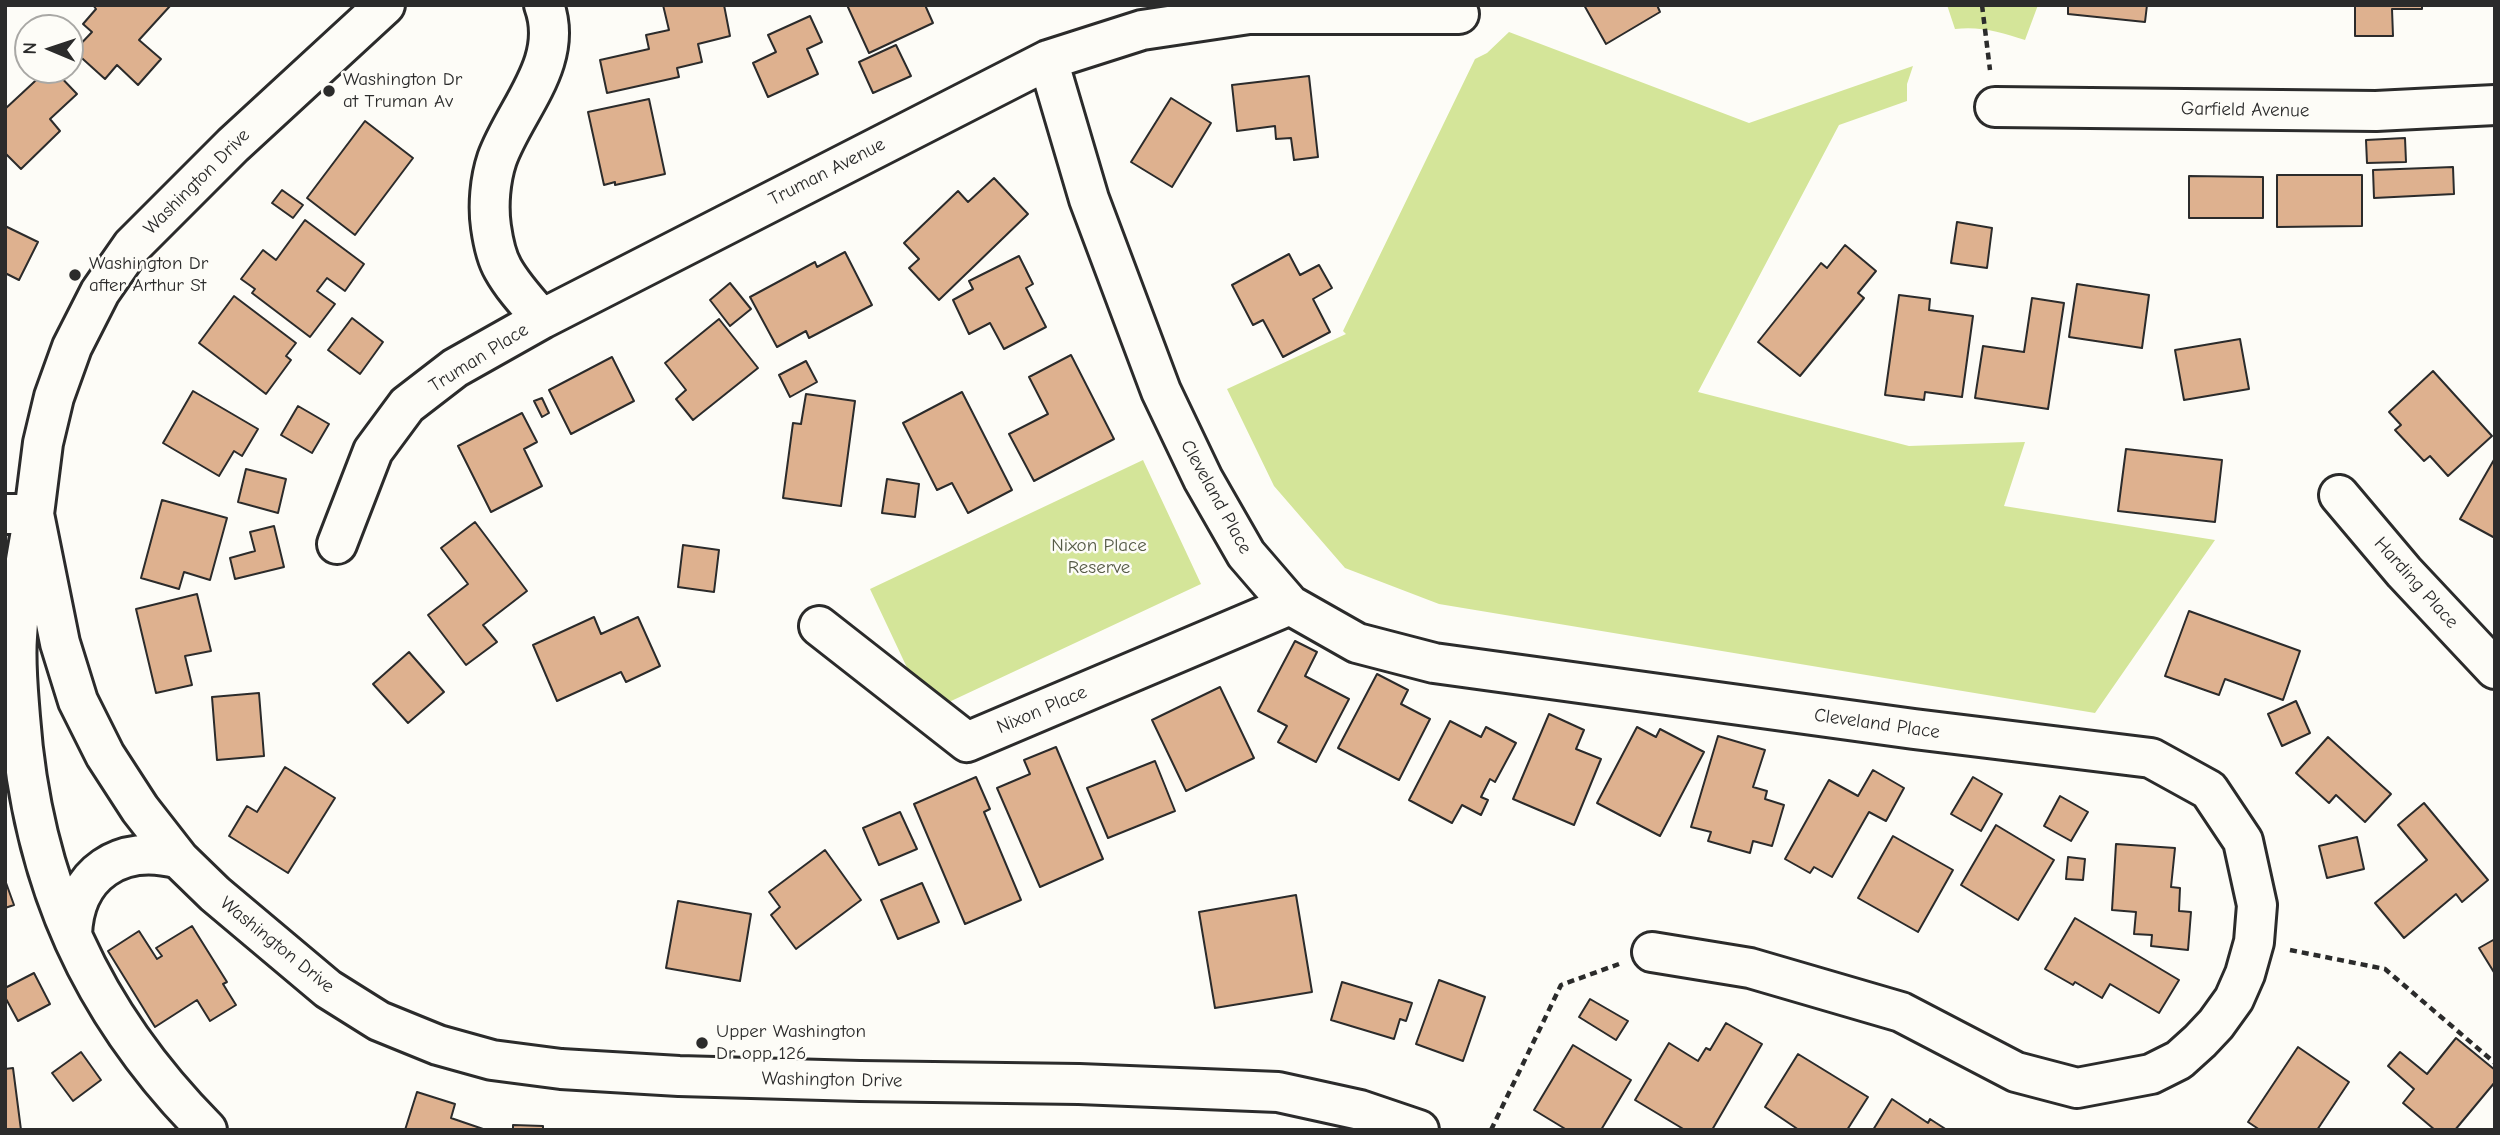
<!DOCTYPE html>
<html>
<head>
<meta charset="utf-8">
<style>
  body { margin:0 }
  #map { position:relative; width:2500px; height:1135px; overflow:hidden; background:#fdfcf7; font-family:"Comic Neue",sans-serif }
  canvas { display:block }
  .frame { position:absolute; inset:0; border:7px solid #2b2b2b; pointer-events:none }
  .north { position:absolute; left:14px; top:14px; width:70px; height:70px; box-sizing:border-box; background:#fdfcf7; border:2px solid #a9a8a5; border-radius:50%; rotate:272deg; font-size:19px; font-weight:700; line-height:28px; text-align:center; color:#2b2b2b }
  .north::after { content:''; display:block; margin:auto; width:24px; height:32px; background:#2b2b2b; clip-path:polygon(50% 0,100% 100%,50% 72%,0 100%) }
</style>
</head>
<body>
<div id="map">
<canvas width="2500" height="1135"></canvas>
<div class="frame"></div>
<div class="north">N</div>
</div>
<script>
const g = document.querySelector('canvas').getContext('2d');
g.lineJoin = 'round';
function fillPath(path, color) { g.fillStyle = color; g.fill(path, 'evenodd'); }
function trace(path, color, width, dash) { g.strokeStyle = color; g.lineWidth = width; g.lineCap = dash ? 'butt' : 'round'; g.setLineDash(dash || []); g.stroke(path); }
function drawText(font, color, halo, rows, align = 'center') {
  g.font = font + ' "Comic Neue",sans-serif'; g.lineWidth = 5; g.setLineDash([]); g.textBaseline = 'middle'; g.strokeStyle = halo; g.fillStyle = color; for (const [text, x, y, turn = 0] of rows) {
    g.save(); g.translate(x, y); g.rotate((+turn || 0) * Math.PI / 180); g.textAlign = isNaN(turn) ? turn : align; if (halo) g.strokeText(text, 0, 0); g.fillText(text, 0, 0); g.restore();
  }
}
fillPath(new Path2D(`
  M1947 5H2038L2025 40C2001 32 1980 26 1955 29Z
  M1509 32 1749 123 1913 66 1907 84V101L1839 125 1698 392 1909 446 2025 442 2004 506 2215 540 2095 713 1439 604 1345 568 1274 486 1227 389 1346 334 1343 331 1475 59 1487 53Z
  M1143 460 1201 584 949 702 910 674 870 589Z`), '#d4e599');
const building = new Path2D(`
  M93 5 170 6 139 40 161 59 138 85 117 65 105 79 74 51 92 32 83 24 96 9Z
  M663 5H724L730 36 698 44 702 62 677 68 679 77 607 93 600 60 649 49 646 35 669 30Z
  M847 5H925L933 23 869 53Z
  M1584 5H1657L1660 12 1606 44Z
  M2068 5H2147L2145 22 2068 14Z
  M2355 5H2422V9H2392L2393 36H2355Z
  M810 16 822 42 807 49 818 74 768 97 753 63 776 52 768 35Z
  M896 45 911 76 873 93 859 62Z
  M47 70H54L77 94 50 119 60 131 21 169 5 153V109Z
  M1309 76 1318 157 1294 160 1291 138 1276 139 1275 126 1237 131 1232 85Z
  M1171 98 1211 123 1172 187 1131 162Z
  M649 99 665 174 615 185V182L604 185 588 112Z
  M365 121 413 158 355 235 307 198Z
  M2405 138 2406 162 2367 163 2366 140Z
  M2453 167 2454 194 2374 198 2373 170Z
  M2277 175H2362V226L2277 227Z
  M2189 176 2263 177V218H2189Z
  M994 178 1028 214 939 300 909 268 919 259 904 243 958 191 968 202Z
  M282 190 303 205 293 218 272 203Z
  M305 220 364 264 345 291 327 278 317 291 335 304 310 337 252 293 255 289 241 279 263 250 276 260Z
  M1957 222 1992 228 1987 268 1951 263Z
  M5 226 38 242 19 280 5 273Z
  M1845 245 1876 271 1858 293 1864 298 1800 376 1758 342 1821 263 1827 268Z
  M845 252 872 305 809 338 806 331 777 347 750 297 815 262 817 267Z
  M1289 254 1300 275 1319 265 1332 288 1313 299 1330 332 1283 357 1263 320 1253 325 1232 285Z
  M1019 256 1033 284 1026 288 1046 327 1004 349 990 323 969 334 953 300 973 289 969 281Z
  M730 283 751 309 730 326 710 300Z
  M2077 284 2149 295 2142 348 2069 337Z
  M1899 295 1930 299 1929 310 1973 316 1962 397 1925 392 1924 400 1885 395Z
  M234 296 296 343 286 356 291 360 266 394 199 343Z
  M2032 298 2064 303 2048 409 1975 398 1983 346 2024 352Z
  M352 318 383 342 360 374 328 350Z
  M719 319 758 368 693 420 676 399 686 390 665 363Z
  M2240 339 2249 389 2184 400 2175 350Z
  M1071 355 1114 439 1034 481 1009 434 1048 414 1029 377Z
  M612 357 634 401 571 434 549 390Z
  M806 361 817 382 790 397 779 375Z
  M2433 371 2492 436 2448 476 2430 456 2424 461 2395 430 2401 425 2389 412Z
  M193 391 258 429 242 456 234 451 219 476 163 443Z
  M962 392 1012 490 968 513 952 483 937 490 903 423Z
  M806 394 855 401 841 506 783 498 793 423 801 424Z
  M542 398 549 413 542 417 534 401Z
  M298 406 329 424 312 453 281 435Z
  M522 413 537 442 524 449 542 486 491 512 458 446Z
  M2126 449 2222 460 2215 522 2118 511Z
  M2495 458V538L2460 519Z
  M246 469 286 479 278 513 238 502Z
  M887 479 919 484 915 517 882 513Z
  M162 500 227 518 210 580 184 572 179 589 141 578Z
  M475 522 527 591 483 625 497 642 466 665 428 615 468 584 441 548Z
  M274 526 284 567 235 579 230 558 255 551 250 532Z
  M683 545 719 550 714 592 678 587Z
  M197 594 211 651 185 656 192 685 156 693 136 609Z
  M2189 611 2300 651 2283 700 2225 679 2219 695 2165 676Z
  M594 617 601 634 638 617 660 666 626 682 621 672 557 701 533 645Z
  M1295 641 1317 652 1305 676 1349 699 1316 762 1278 742 1287 726 1258 711Z
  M409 652 444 692 408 723 373 684Z
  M1377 674 1408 690 1401 704 1430 719 1399 780 1338 748Z
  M1220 687 1254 758 1186 791 1152 720Z
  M259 693 264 756 217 760 212 697Z
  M2296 701 2310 733 2282 746 2268 714Z
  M1549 714 1584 730 1576 749 1601 759 1574 825 1513 799Z
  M1450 721 1481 737 1486 727 1516 743 1495 782 1490 779 1481 797 1488 800 1481 815 1462 805 1452 823 1409 800Z
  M1637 727 1656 737 1660 729 1704 752 1660 836 1597 803Z
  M1718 736 1765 750 1753 787 1767 791 1765 799 1784 805 1772 846 1753 841 1750 853 1708 841 1711 832 1691 827Z
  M2328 737 2391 794 2365 822 2336 795 2329 803 2296 773Z
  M1056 747 1103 859 1040 887 997 788 1030 774 1024 760Z
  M1155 761 1175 811 1108 838 1087 788Z
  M285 767 335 798 288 873 229 836 247 806 257 812Z
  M1873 770 1904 788 1886 821 1869 812 1832 877 1814 867 1810 873 1785 859 1829 780 1858 796Z
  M976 777 990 809 984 812 1021 900 965 924 914 804Z
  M1973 777 2002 794 1981 831 1951 814Z
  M2060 796 2088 812 2071 841 2044 826Z
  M2424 803 2488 880 2462 902 2456 894 2404 938 2375 903 2427 860 2398 825Z
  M900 812 917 849 879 865 863 828Z
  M1996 825 2054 860 2018 920 1961 885Z
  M1893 836 1953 870 1918 932 1858 898Z
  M2357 837 2364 869 2327 878 2319 846Z
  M2116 844 2175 848 2171 887 2180 888 2179 911 2191 912 2188 950 2151 946 2152 935 2134 934 2136 912 2112 910Z
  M825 850 861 900 796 949 771 915 780 907 769 892Z
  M2068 857 2085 859 2083 880 2066 879Z
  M5 880 14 905 5 908Z
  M922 883 939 922 898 939 881 900Z
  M1296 895 1312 992 1215 1008 1199 912Z
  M678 901 751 914 740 981 666 968Z
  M2075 918 2179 980 2159 1013 2110 984 2102 998 2075 982 2073 985 2045 969Z
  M192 926 227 982 223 984 236 1005 210 1021 197 1000 155 1027 108 951 139 931 157 959 162 956 156 948Z
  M2495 939V974L2479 948Z
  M34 973 50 1004 18 1021 5 997V988Z
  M1439 980 1485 997 1463 1061 1416 1044Z
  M1342 982 1412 1003 1406 1021 1400 1019 1394 1039 1331 1020Z
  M1590 999 1628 1021 1616 1040 1579 1017Z
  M1726 1023 1762 1044 1712 1130H1685L1635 1100 1669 1043 1698 1061 1706 1048 1710 1050Z
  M2456 1038 2495 1070V1082L2455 1130H2435L2403 1103 2414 1089 2388 1066 2400 1052 2427 1074Z
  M1573 1045 1631 1080 1601 1130H1567L1534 1110Z
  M2298 1047 2349 1082 2317 1130H2260L2248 1122Z
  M81 1052 101 1080 73 1101 52 1073Z
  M1798 1054 1868 1097 1847 1130H1799L1765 1107Z
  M13 1068 21 1130H5V1069Z
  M417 1092 455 1104 451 1118 486 1130H405Z
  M1892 1099 1928 1123 1930 1119 1947 1130H1873Z
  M513 1125 543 1126V1130H513Z`);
fillPath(building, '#deb18f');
trace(building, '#2b2b2b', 2);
const minor = new Path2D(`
  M1048 60 1089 199 1161 391 1203 479 1246 554 1290 605 1357 643 1434 663 1914 729 2151 758 2209 790 2243 841 2257 905 2254 942 2245 974 2234 999 2216 1024 2200 1041 2179 1060 2151 1074 2077 1088 2016 1072 1901 1012 1750 968 1652 952
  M1995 107 2376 111 2495 105
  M542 319C528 303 513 287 503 269 496 257 493 241 491 227 488 206 490 180 497 159 515 109 565 62 544 5
  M2339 495 2404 572 2495 669
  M5 514H34
  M337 544 373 451 407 405 455 368 542 319 1048 60 1142 30 1249 14H1459
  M819 626 967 742 1290 605`);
const tertiary = new Path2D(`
  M385 5 233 145 132 246 100 292 72 347 54 397 43 443 34 514 60 643 78 701 105 755 140 809 179 859 215 894 328 989 379 1021 438 1045 492 1060 561 1069 679 1076 860 1081 1079 1084 1278 1092 1360 1110 1419 1130
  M30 537C24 570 19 603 17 637 15 663 18 691 20 717 32 881 91 1013 207 1130
  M72 935C74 873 121 843 179 859`);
trace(minor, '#2b2b2b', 44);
trace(tertiary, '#2b2b2b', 44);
trace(new Path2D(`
  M1982 5 1990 70
  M2290 950 2385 969 2495 1063
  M1491 1130 1561 985 1619 964`), '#2b2b2b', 4.5, [7, 5]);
trace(minor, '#fdfcf7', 38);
trace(tertiary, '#fdfcf7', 38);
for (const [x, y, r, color] of [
  [329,91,7,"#2b2b2b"],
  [75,275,7,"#2b2b2b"],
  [702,1043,7,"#2b2b2b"]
]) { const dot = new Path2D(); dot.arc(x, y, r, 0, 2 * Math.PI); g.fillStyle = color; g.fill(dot); trace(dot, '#fdfcf7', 2.5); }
drawText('19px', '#2b2b2b', '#fdfcf7', [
  ["Washington Dr",343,80],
  ["at Truman Av",343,102],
  ["Washington Dr",89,264],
  ["after Arthur St",89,286],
  ["Upper Washington",716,1032],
  ["Dr opp 126",716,1054]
], 'left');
drawText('19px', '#2b2b2b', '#fdfcf7', [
  ["Garfield Avenue",2245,110,1],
  ["Truman Avenue",827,172,-27],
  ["Washington Drive",197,182,-45],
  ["Truman Place",479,358,-32],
  ["Cleveland Place",1216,497,61],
  ["Harding Place",2416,583,48],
  ["Nixon Place",1042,710,-23],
  ["Cleveland Place",1877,724,8],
  ["Washington Drive",277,945,39],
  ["Washington Drive",832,1080,1]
]);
drawText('19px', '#555a46', '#fdfcf7', [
  ["Nixon Place",1099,546],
  ["Reserve",1099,568]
]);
</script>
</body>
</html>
